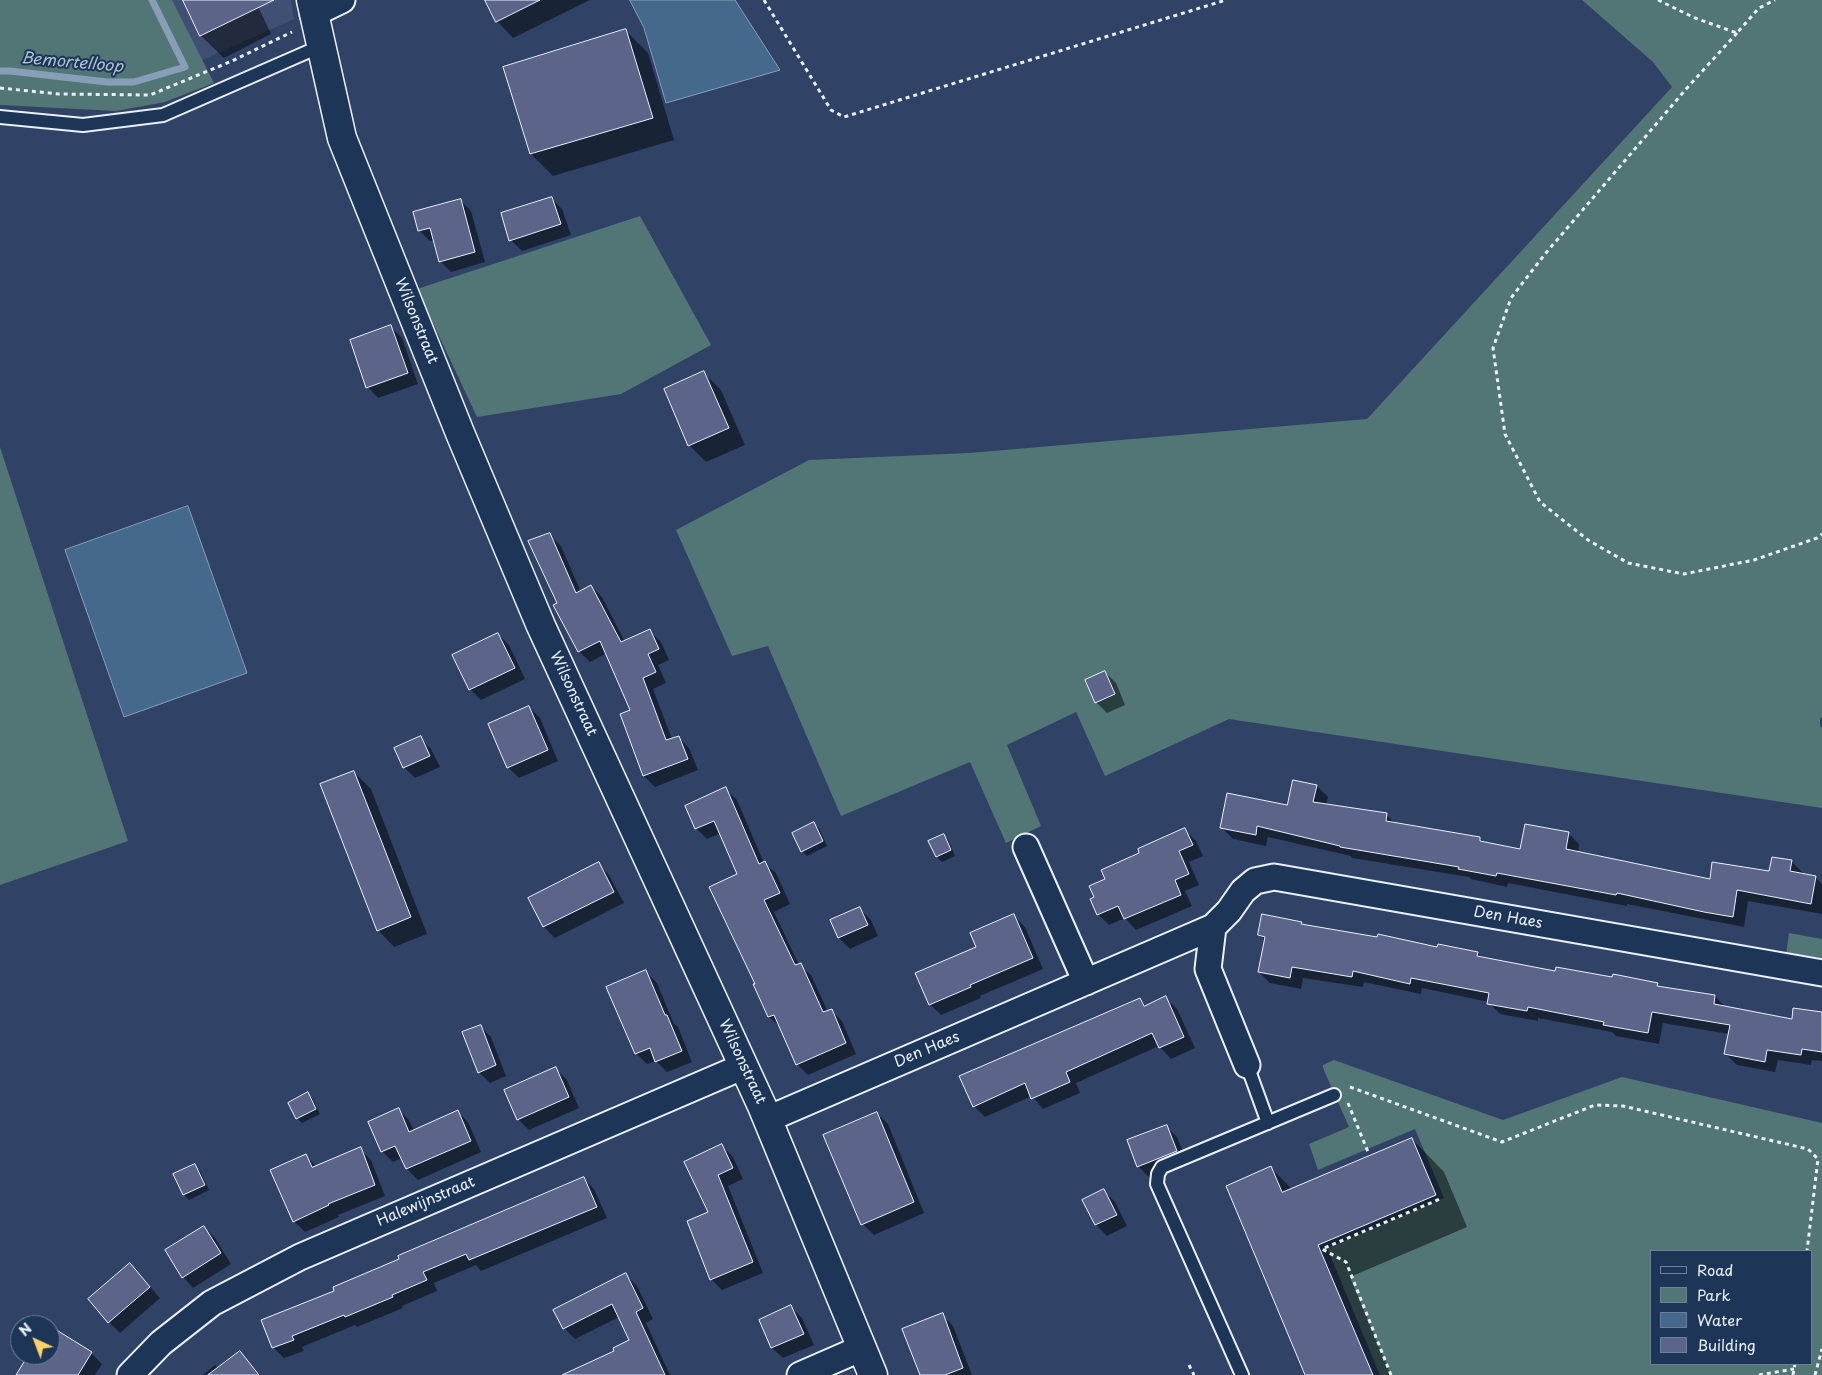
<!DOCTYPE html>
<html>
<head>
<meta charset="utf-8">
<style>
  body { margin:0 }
  #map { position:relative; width:1822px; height:1375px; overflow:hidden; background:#304366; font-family:"Playpen Sans",sans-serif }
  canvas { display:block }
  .legend { position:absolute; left:1650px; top:1250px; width:162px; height:115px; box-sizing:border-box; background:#1d3557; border:1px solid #6e8097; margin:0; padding:6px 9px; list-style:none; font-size:15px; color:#e8f1f8 }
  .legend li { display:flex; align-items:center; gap:10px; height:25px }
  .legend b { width:25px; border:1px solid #6e8097 }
  .north { position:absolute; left:10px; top:1315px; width:50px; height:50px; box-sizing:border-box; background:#1d3557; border:1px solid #6e8097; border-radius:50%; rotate:317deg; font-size:14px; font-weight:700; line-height:20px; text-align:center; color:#e8f1f8 }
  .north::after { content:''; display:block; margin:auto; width:18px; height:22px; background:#ffd166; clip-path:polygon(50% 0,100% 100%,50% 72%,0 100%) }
</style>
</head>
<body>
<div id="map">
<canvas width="1822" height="1375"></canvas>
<ul class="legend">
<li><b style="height:6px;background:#1d3557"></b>Road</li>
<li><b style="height:14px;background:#527576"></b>Park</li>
<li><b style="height:14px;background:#44698c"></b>Water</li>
<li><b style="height:14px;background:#5c648a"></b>Building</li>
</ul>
<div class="north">N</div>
</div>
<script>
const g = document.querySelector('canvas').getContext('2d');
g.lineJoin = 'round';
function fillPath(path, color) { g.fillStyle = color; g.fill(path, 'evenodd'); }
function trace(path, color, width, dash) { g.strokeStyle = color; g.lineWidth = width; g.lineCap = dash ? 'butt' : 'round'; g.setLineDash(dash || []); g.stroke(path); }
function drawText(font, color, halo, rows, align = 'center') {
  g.font = font + ' "Playpen Sans",sans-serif'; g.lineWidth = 4; g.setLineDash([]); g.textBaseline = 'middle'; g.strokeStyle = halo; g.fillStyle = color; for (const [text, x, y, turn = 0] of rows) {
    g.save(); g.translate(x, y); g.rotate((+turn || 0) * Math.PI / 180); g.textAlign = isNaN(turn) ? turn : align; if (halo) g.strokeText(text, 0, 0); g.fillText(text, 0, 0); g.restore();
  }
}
fillPath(new Path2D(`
  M172 0H291L294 19 202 60Z`), '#405074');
fillPath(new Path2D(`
  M0 0H172L214 83 165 102 116 111 0 105Z
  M1582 0H1822V717L1820 719V726L1822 728V808L1229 719 1105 776 1076 712 1007 745 1041 826 1006 843 970 762 841 816 768 646 732 656 676 530 809 460 969 453 1367 419 1672 87 1653 62Z
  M640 216 711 345 621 394 477 417 417 289Z
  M0 447 128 841 0 885Z
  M1789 933 1822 939V962L1786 955Z
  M1334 1060 1503 1120 1622 1077 1822 1123V1375H1380L1327 1248 1444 1198 1415 1129 1318 1170 1309 1144 1349 1127 1323 1068V1065ZM1651 1251H1811V1364H1651Z`), '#527576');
const water = new Path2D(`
  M630 0H735L780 70 666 103 644 28Z
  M188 506 247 673 124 717 65 550Z`);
fillPath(water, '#44698c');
trace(water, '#869fb7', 1);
fillPath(new Path2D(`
  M184 0H255L271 34 224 58 201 36Z
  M486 0H590L513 38 497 21Z
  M626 31 648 53 674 140 553 176 531 154Z
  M551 198 562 209 571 235 522 251 511 240Z
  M460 200 471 211 485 262 451 272 440 261 434 240 430 241 419 230Z
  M391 327 402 338 418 384 378 398 368 387Z
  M704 373 721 390 745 445 706 462 689 445Z
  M550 535 561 546 581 592 591 586 602 597 625 642 650 631 661 642 669 660 658 665 666 683 653 689 672 739 678 737 689 748 698 770 655 787 644 776 621 715 632 711 607 653 590 662 579 651 559 603Z
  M498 634 509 645 525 679 481 700 470 689Z
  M1105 672 1116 683 1125 705 1107 713 1096 702Z
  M529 707 540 718 558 761 519 778 508 767Z
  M420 738 431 749 440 767 415 778 404 767 396 749Z
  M354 772 371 789 427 934 394 947 378 930Z
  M1317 786 1328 797 1326 805 1386 815 1396 824 1480 838 1484 843 1521 850 1568 833 1579 844 1578 853 1711 881 1770 873 1792 862 1803 873 1802 875 1815 877 1822 884V914L1748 901 1744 927 1627 904V906L1508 883 1507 887 1471 879 1469 877 1352 858 1351 856 1268 837 1266 846 1233 839 1222 828 1288 806Z
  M726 789 737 800 764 863 776 873 790 904 774 912 799 965 811 975 828 1012 831 1010 842 1021 856 1054 808 1075 797 1064 781 1028 769 1017 755 985 756 984 739 875 721 833 707 839 696 828Z
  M813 823 819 828 827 846 807 856 802 851Z
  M1185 830 1196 841 1203 856 1189 862 1199 885 1185 891 1192 906 1136 930 1125 918 1109 925 1098 914 1096 898 1141 854Z
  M944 836 949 841 955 856 942 862 937 857Z
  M598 864 609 875 624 903 555 938 544 927 530 898Z
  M860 909 871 920 878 936 850 949 839 938 832 921Z
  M1014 916 1025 927 1043 969 980 996 981 998 941 1015 930 1004 977 947Z
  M1301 923 1304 926 1438 948 1478 953 1483 959 1556 972 1657 984 1661 987 1715 996 1726 1008 1793 1021 1822 1013V1061L1812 1060 1811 1065 1778 1060 1775 1072 1737 1065 1726 1054 1729 1034 1663 1023 1659 1044 1616 1036 1612 1032 1538 1018V1021L1500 1014 1489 1003V1002L1422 988 1421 994 1364 982 1363 987 1303 978 1301 989 1270 983 1259 972 1266 941 1259 935Z
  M646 972 657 983 674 1024 678 1027 692 1062 667 1072 656 1061 647 1064 636 1053Z
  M1166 998 1177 1009 1195 1048 1171 1059 1159 1046 1076 1083 1080 1093 1043 1109 1032 1096 985 1117 974 1106 1140 1000 1146 1006Z
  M480 1026 491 1037 506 1076 490 1083 479 1072Z
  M556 1069 567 1080 579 1108 529 1130 518 1119Z
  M308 1094 313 1099 320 1114 302 1123 297 1118Z
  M398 1109 409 1120 414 1131 457 1111 468 1122 481 1152 418 1180 407 1169 402 1158 393 1162 382 1151Z
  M877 1113 888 1124 924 1213 874 1235 863 1224Z
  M1166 1126 1177 1137 1187 1162 1149 1177 1138 1166Z
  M1412 1139 1444 1172 1467 1227 1350 1277 1391 1375H1306L1271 1168 1292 1189Z
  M722 1146 733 1157 743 1179 728 1186 763 1273 722 1290 711 1279 709 1213Z
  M360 1149 371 1160 385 1196 338 1215 339 1217 305 1232 294 1221 305 1155 317 1167Z
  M195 1166 200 1171 209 1190 189 1200 184 1195 175 1175Z
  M583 1178 594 1189 607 1218 481 1271 476 1265 434 1283 437 1291 402 1306 403 1308 357 1327 355 1325 302 1347 304 1351 284 1358 273 1347 336 1292Z
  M1104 1191 1115 1202 1127 1226 1107 1236 1096 1225 1084 1200Z
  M204 1227 215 1238 231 1264 193 1288 183 1277Z
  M626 1275 637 1286 653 1319 646 1323 670 1375H567L616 1352 631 1341 619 1317 575 1339 564 1328Z
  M141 1276 160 1298 120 1333 109 1322Z
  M791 1307 802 1318 814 1345 783 1358 772 1348Z
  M942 1315 953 1326 972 1375H921Z
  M39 1320 47 1325H36Z
  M50 1327 91 1353 102 1364 95 1375H17L27 1359 23 1355H50Z
  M240 1353 260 1375H203L215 1365 219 1369Z`), '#0007');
trace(new Path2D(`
  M0 71H10L107 82H134L185 67 152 0`), '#869fb7', 7);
const building = new Path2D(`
  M183 0H274L200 36Z
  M485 0H540L496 22Z
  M626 29 653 118 530 154 503 67Z
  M552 197 561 224 509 241 501 213Z
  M461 199 475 252 439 262 430 228 418 231 413 212Z
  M391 325 408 373 366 388 350 340Z
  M704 371 729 428 688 446 664 389Z
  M550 533 576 593 591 585 621 642 650 629 659 649 648 654 656 672 643 678 666 740 679 736 688 759 643 776 620 714 630 710 600 641 578 652 553 605 557 603 528 541Z
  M498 633 515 668 469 690 452 655Z
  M1105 671 1115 694 1095 703 1085 680Z
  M529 706 548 750 507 768 488 724Z
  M421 736 430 756 403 768 394 748Z
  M354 771 411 917 377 931 320 784Z
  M1293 780 1317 785 1313 802 1387 813 1386 821 1480 837V841L1520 849 1525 824 1569 832 1566 849 1710 879 1712 862 1769 871 1772 857 1792 860 1790 871 1816 876 1811 904 1737 890 1733 917 1704 912 1617 893 1616 895 1497 873 1496 876 1458 869 1459 867 1340 847V846L1257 826 1256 835 1220 828 1227 793 1287 805Z
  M726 787 759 864 765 861 780 893 764 900 795 965 801 963 823 1012 832 1009 846 1043 796 1065 774 1015 768 1017 753 984H755L709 887 737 874 714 821 695 829 685 806Z
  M814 822 823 841 801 852 792 833Z
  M1185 828 1193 845 1179 851 1189 874 1175 880 1181 895 1124 919 1118 906 1097 915 1090 899 1094 897 1089 886 1105 879 1101 870 1139 853 1138 849Z
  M944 834 951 850 936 857 928 841Z
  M599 862 614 892 543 927 528 898Z
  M860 907 868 925 838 938 830 920Z
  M1014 914 1033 958 970 985 971 987 929 1005 915 973 976 947 970 933Z
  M1262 914 1302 922 1301 924 1377 937 1378 934 1437 947 1438 944 1478 952 1477 956 1555 971 1556 967 1612 977 1613 974 1658 983 1657 986 1715 995 1714 1004 1792 1019 1793 1008 1822 1012V1052L1802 1049 1801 1055 1767 1050 1765 1062 1724 1054 1730 1025 1652 1012 1648 1033 1603 1025 1604 1022 1528 1007 1527 1011 1487 1004 1489 993 1411 978 1410 984 1353 971 1352 977 1292 967 1290 978 1258 972 1265 937 1258 935Z
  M646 970 665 1015H667L682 1051 655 1062 650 1048 635 1054 606 987Z
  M1166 996 1184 1037 1159 1048 1152 1033 1066 1072 1070 1082 1031 1099 1025 1083 973 1107 959 1076 1140 998 1144 1006Z
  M481 1025 496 1065 478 1073 462 1032Z
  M556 1067 569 1097 517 1120 504 1090Z
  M308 1092 316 1109 296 1119 288 1103Z
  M399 1108 409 1132 458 1110 471 1141 406 1169 395 1146 381 1152 368 1122Z
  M877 1112 914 1202 861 1225 823 1135Z
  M1167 1125 1177 1151 1137 1167 1127 1140Z
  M1412 1138 1436 1195 1318 1245 1373 1375H1305L1226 1186 1271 1166 1282 1192Z
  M722 1144 733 1168 718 1175 753 1262 710 1280 687 1221 708 1212 684 1162Z
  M361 1147 375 1185 328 1204 329 1205 293 1222 270 1170 306 1154 312 1167Z
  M195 1164 205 1185 183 1195 173 1174Z
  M584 1177 597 1207 469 1260 466 1254 423 1272 427 1280 392 1295 393 1297 345 1317 344 1315 292 1336 294 1340 272 1348 261 1320 334 1291 333 1287 399 1259 398 1256Z
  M1104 1189 1117 1215 1095 1225 1082 1200Z
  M204 1226 221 1253 182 1278 165 1250Z
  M130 1263 150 1287 108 1323 88 1299Z
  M626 1273 643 1308 636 1312 665 1375H562L614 1351 613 1348 629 1340 612 1304 563 1329 553 1310Z
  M791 1305 804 1334 771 1348 759 1320Z
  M943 1313 963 1368 945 1375H920L902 1329Z
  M50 1326 92 1352 78 1375H16L27 1357 23 1355H50Z
  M240 1351 259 1375H208Z`);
fillPath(building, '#5c648a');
trace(building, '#e8f1f8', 1);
const service = new Path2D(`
  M0 117 83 125 163 115 321 46
  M1247 1065 1268 1123
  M1242 1375 1157 1184 1158 1174 1162 1167 1334 1095`);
const minor = new Path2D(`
  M313 14 342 0
  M1026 847 1086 982
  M1213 927 1208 969 1247 1065
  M768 1119 1213 927 1229 911 1243 891 1255 881 1274 877 1822 973
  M130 1375 161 1343 212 1303 300 1257 744 1066
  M800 1375 862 1348`);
const tertiary = new Path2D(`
  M311 0 342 138 460 433 541 626 762 1106 873 1375`);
trace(service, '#e8f1f8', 16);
trace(minor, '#e8f1f8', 29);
trace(tertiary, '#e8f1f8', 31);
trace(new Path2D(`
  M764 0 831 110 844 117 1226 0
  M1658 0 1695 18 1737 33 1759 8 1775 0
  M1737 33 1687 88 1545 254 1511 298 1493 348 1505 434 1540 502 1588 540 1628 563 1684 574 1754 560 1817 538 1822 534
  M0 88 59 94 150 95 232 61 292 32
  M1350 1087 1502 1142 1595 1105 1623 1106 1808 1149 1818 1159 1807 1251
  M1348 1103 1368 1152
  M1189 1365 1194 1375
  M1391 1375 1346 1262 1322 1249 1440 1199
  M1759 1375 1794 1369
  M1793 1375 1795 1364
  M1815 1375 1822 1349`), '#e8f1f8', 3, [4, 4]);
trace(service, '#1d3557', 12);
trace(minor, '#1d3557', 25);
trace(tertiary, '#1d3557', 28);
drawText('15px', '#e8f1f8', '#1d3557', [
  ["Wilsonstraat",416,321,68],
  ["Wilsonstraat",573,694,65],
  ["Den Haes",1508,918,10],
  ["Den Haes",927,1050,-23],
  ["Wilsonstraat",742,1062,65],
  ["Halewijnstraat",426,1202,-23]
]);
drawText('italic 16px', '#afc1d2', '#1d3557', [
  ["Bemortelloop",72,63,5]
]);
</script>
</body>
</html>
